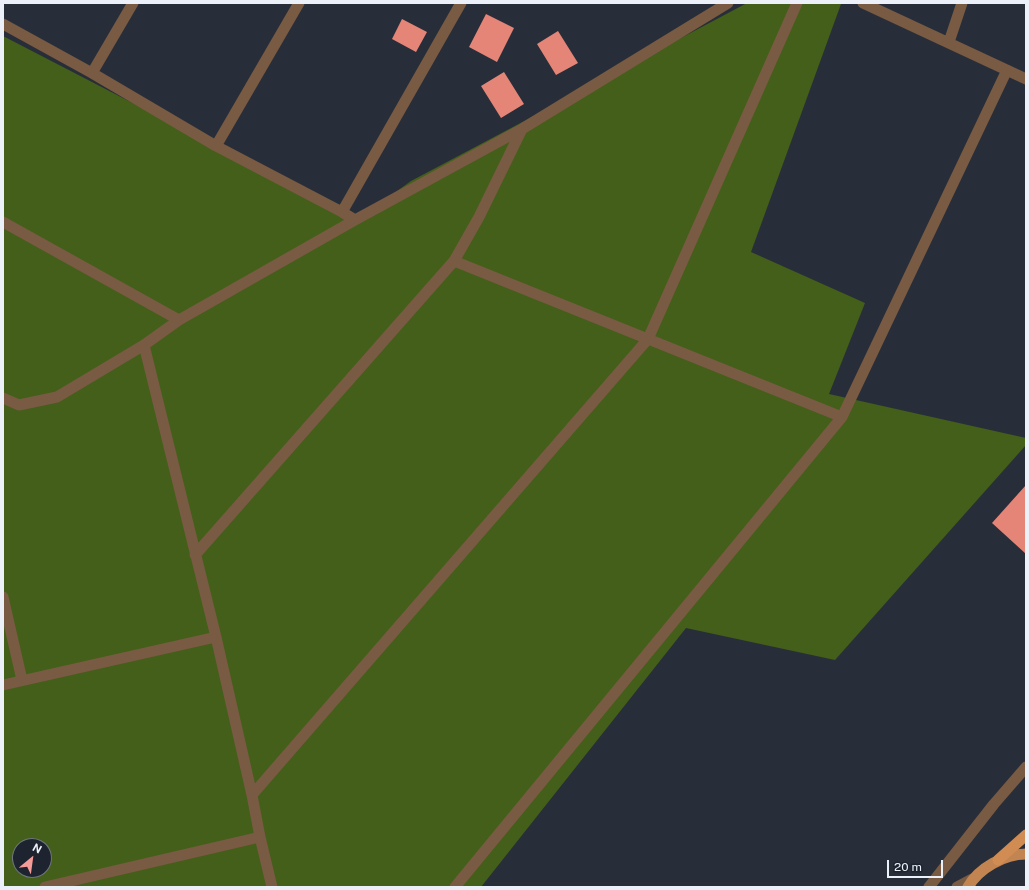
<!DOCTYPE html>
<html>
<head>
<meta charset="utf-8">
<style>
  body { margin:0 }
  #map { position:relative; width:1029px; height:890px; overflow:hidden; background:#282e39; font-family:"Public Sans",sans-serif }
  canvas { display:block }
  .frame { position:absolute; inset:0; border:4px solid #ecf0f8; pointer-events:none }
  .north { position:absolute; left:12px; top:838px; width:40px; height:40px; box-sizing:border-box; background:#1e242f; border:1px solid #70767f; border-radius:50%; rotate:29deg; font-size:11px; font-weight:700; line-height:16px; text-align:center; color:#ecf0f8 }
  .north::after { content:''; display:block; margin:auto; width:14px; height:18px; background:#f59b98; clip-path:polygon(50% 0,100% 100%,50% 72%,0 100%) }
  .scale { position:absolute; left:887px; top:860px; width:56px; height:18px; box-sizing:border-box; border:2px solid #ecf0f8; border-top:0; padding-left:5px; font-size:12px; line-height:14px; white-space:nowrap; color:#ecf0f8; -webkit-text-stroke:3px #1e242f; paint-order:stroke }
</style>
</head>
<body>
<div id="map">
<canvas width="1029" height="890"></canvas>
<div class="frame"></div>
<div class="north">N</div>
<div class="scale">20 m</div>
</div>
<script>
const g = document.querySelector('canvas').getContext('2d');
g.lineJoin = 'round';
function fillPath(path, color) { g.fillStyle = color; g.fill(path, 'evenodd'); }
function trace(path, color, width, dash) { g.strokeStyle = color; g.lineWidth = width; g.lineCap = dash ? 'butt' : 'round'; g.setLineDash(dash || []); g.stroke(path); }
fillPath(new Path2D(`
  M747 3 841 4 751 252 865 303 829 394 1026 438V445L835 660 686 628 481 887H3V36L349 215 354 222 411 181ZM20 846H44V870H20Z`), '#435f1a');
fillPath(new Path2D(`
  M486 14 514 28 497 62 469 47Z
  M402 19 427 32 416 52 392 39Z
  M558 31 578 63 556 75 537 44Z
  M504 72 524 104 501 118 481 86Z
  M1026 485V554L992 523Z`), '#e48577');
trace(new Path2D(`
  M863 3 1026 79
  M3 24 92 73 216 146 342 212 355 220
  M949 42 962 3
  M92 73 133 3
  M216 146 299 3
  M342 212 461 3
  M3 222 179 320
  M454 261 842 417
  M144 345 216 637 252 795 260 837 272 887
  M3 398 19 405 57 397 144 345 179 320 355 220 522 129 728 3
  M195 555 454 261 479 217 522 129
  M3 597 22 680
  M3 685 216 637
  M252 795 648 339 797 3
  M45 887 260 837
  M455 887 842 417 1007 70
  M929 887 994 804 1026 767`), '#795a42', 11);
trace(new Path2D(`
  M957 887 972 879`), '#795a42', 11);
trace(new Path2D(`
  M968 887C979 868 1004 854 1026 854`), '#c28451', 11);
trace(new Path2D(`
  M998 860 1026 835`), '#d08c53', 11);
</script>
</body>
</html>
